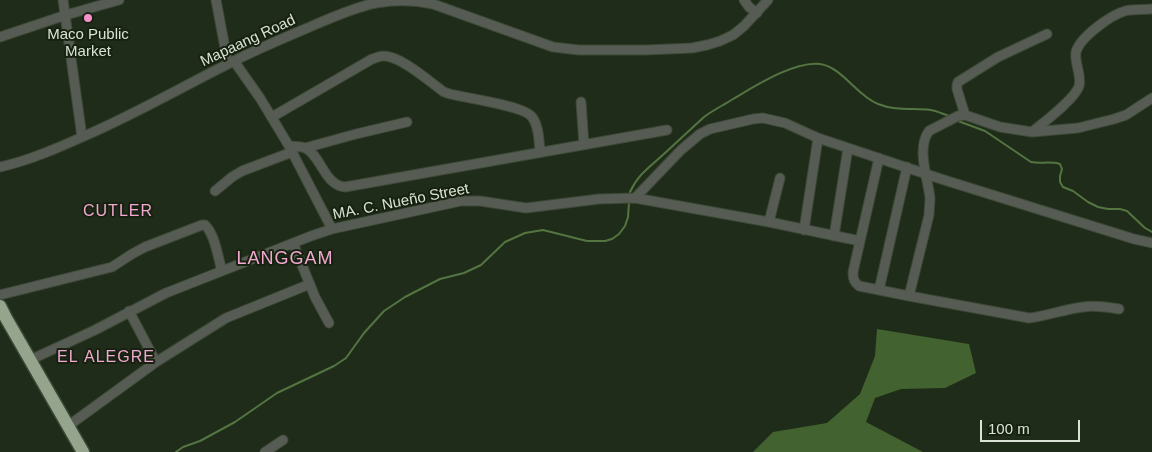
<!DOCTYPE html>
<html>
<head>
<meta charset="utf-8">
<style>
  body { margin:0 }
  #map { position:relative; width:1152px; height:452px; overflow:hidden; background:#1f2c19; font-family:Helvetica,sans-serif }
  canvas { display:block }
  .scale { position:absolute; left:980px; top:420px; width:100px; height:22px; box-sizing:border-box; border:2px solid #dae2d5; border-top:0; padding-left:6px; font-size:15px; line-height:18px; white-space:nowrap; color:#dae2d5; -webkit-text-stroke:4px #16220f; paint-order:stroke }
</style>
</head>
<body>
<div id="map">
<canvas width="1152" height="452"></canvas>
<div class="scale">100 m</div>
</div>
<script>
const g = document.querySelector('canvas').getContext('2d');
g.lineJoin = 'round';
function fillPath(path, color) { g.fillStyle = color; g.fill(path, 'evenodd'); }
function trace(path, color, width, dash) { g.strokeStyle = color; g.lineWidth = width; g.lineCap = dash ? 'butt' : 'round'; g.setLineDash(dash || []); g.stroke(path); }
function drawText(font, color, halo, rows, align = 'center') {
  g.font = font + ' Helvetica,sans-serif'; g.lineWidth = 4; g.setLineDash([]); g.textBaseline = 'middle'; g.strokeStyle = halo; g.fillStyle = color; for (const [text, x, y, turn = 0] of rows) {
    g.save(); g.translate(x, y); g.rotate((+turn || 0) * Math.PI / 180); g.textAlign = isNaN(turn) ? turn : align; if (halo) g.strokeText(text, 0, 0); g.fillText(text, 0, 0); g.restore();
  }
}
fillPath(new Path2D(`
  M877 329 969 344 976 373 945 388 901 389 875 398 866 422 923 452H753L773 432 827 423 860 394 875 356Z`), '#426230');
trace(new Path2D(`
  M958 121 985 131 1031 162C1041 164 1050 161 1060 164L1062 169 1060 176V182L1063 187 1073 191 1088 202 1098 207 1108 209H1120L1127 211 1145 228 1152 232
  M630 192C638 174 651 166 665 153 678 141 691 129 704 117 713 110 724 105 733 99 755 86 794 61 820 64 842 67 857 96 878 104 895 111 914 108 931 110 937 111 943 114 949 116
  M176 452 183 447 200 441 235 422 277 393 334 366 346 358 364 333 384 311 405 297 440 279 464 273 481 265 505 242 525 233 543 230 587 241H605L612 239 619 234 625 226 628 217 629 202`), '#547542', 2);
const minor = new Path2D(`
  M63 0 82 137
  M216 0 228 64
  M744 0 749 7 757 13
  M0 37 66 15 119 0
  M234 61 260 98 289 146 332 229
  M581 102 584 145
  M965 115 957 89V85L958 82 998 57 1047 34
  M272 117 372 59C376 58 380 56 383 56 400 55 430 82 444 92L450 94C466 98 525 106 532 117 539 126 539 141 540 152
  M1032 132C1043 123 1075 99 1079 86 1082 75 1074 63 1076 52 1080 37 1111 15 1125 11 1133 9 1143 10 1152 9
  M289 146C294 147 301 146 305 148 321 155 324 185 345 187L667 130
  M305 148 356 134 407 122
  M879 158 853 272C853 279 854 282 859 286L909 296 1029 318C1047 316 1065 309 1083 307 1095 305 1107 307 1119 309
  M0 167C31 160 60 147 89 134 137 113 182 87 228 64 253 51 279 40 305 29 326 20 354 7 376 3 395 0 414 0 433 4L553 47 579 50H646L692 48 707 45 720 41 733 35 744 26 768 0
  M215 191 232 177 242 171 292 152
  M635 198 681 150 700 134 710 129 723 126 753 119 763 118 785 123 818 138 941 179 1134 239 1152 243
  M769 222 780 178
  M804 230 818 138
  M834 236 848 148
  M293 243 315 297 329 323
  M879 290 907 167
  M0 295 112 267 132 254 145 247 202 225H205C215 234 218 258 222 271
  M909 296 929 215C929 209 930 204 930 198 928 179 916 148 929 131L958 116 965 115 1000 127 1032 132 1078 128 1114 119 1126 115 1152 98
  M30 360 95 330 166 293 311 236 332 229 461 201H480L526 208 599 199 635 198 769 222 860 241
  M156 362 226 318 310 284
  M68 426 156 362 129 311
  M265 452 283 440`);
const highway = new Path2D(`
  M0 306 6 318 83 452`);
trace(minor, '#3d4937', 11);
trace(highway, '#3d4937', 15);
trace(minor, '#565c53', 9);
trace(highway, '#95a58d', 12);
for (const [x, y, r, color] of [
  [88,18,5,"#f890cc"]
]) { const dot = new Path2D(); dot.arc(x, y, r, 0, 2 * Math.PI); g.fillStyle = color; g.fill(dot); trace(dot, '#16220f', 2); }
drawText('15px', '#dae2d5', '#16220f', [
  ["Maco Public",88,35],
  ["Market",88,52]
]);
drawText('15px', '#dae2d5', '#16220f', [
  ["Mapaang Road",248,41,-25],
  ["MA. C. Nueño Street",401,202,-11]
]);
g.letterSpacing = '1px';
drawText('16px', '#f1a8d1', '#16220f', [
  ["CUTLER",118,212],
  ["EL ALEGRE",106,358]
]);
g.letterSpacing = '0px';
g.letterSpacing = '1px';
drawText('18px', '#f1a8d1', '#16220f', [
  ["LANGGAM",285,259]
]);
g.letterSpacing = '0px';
</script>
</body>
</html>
